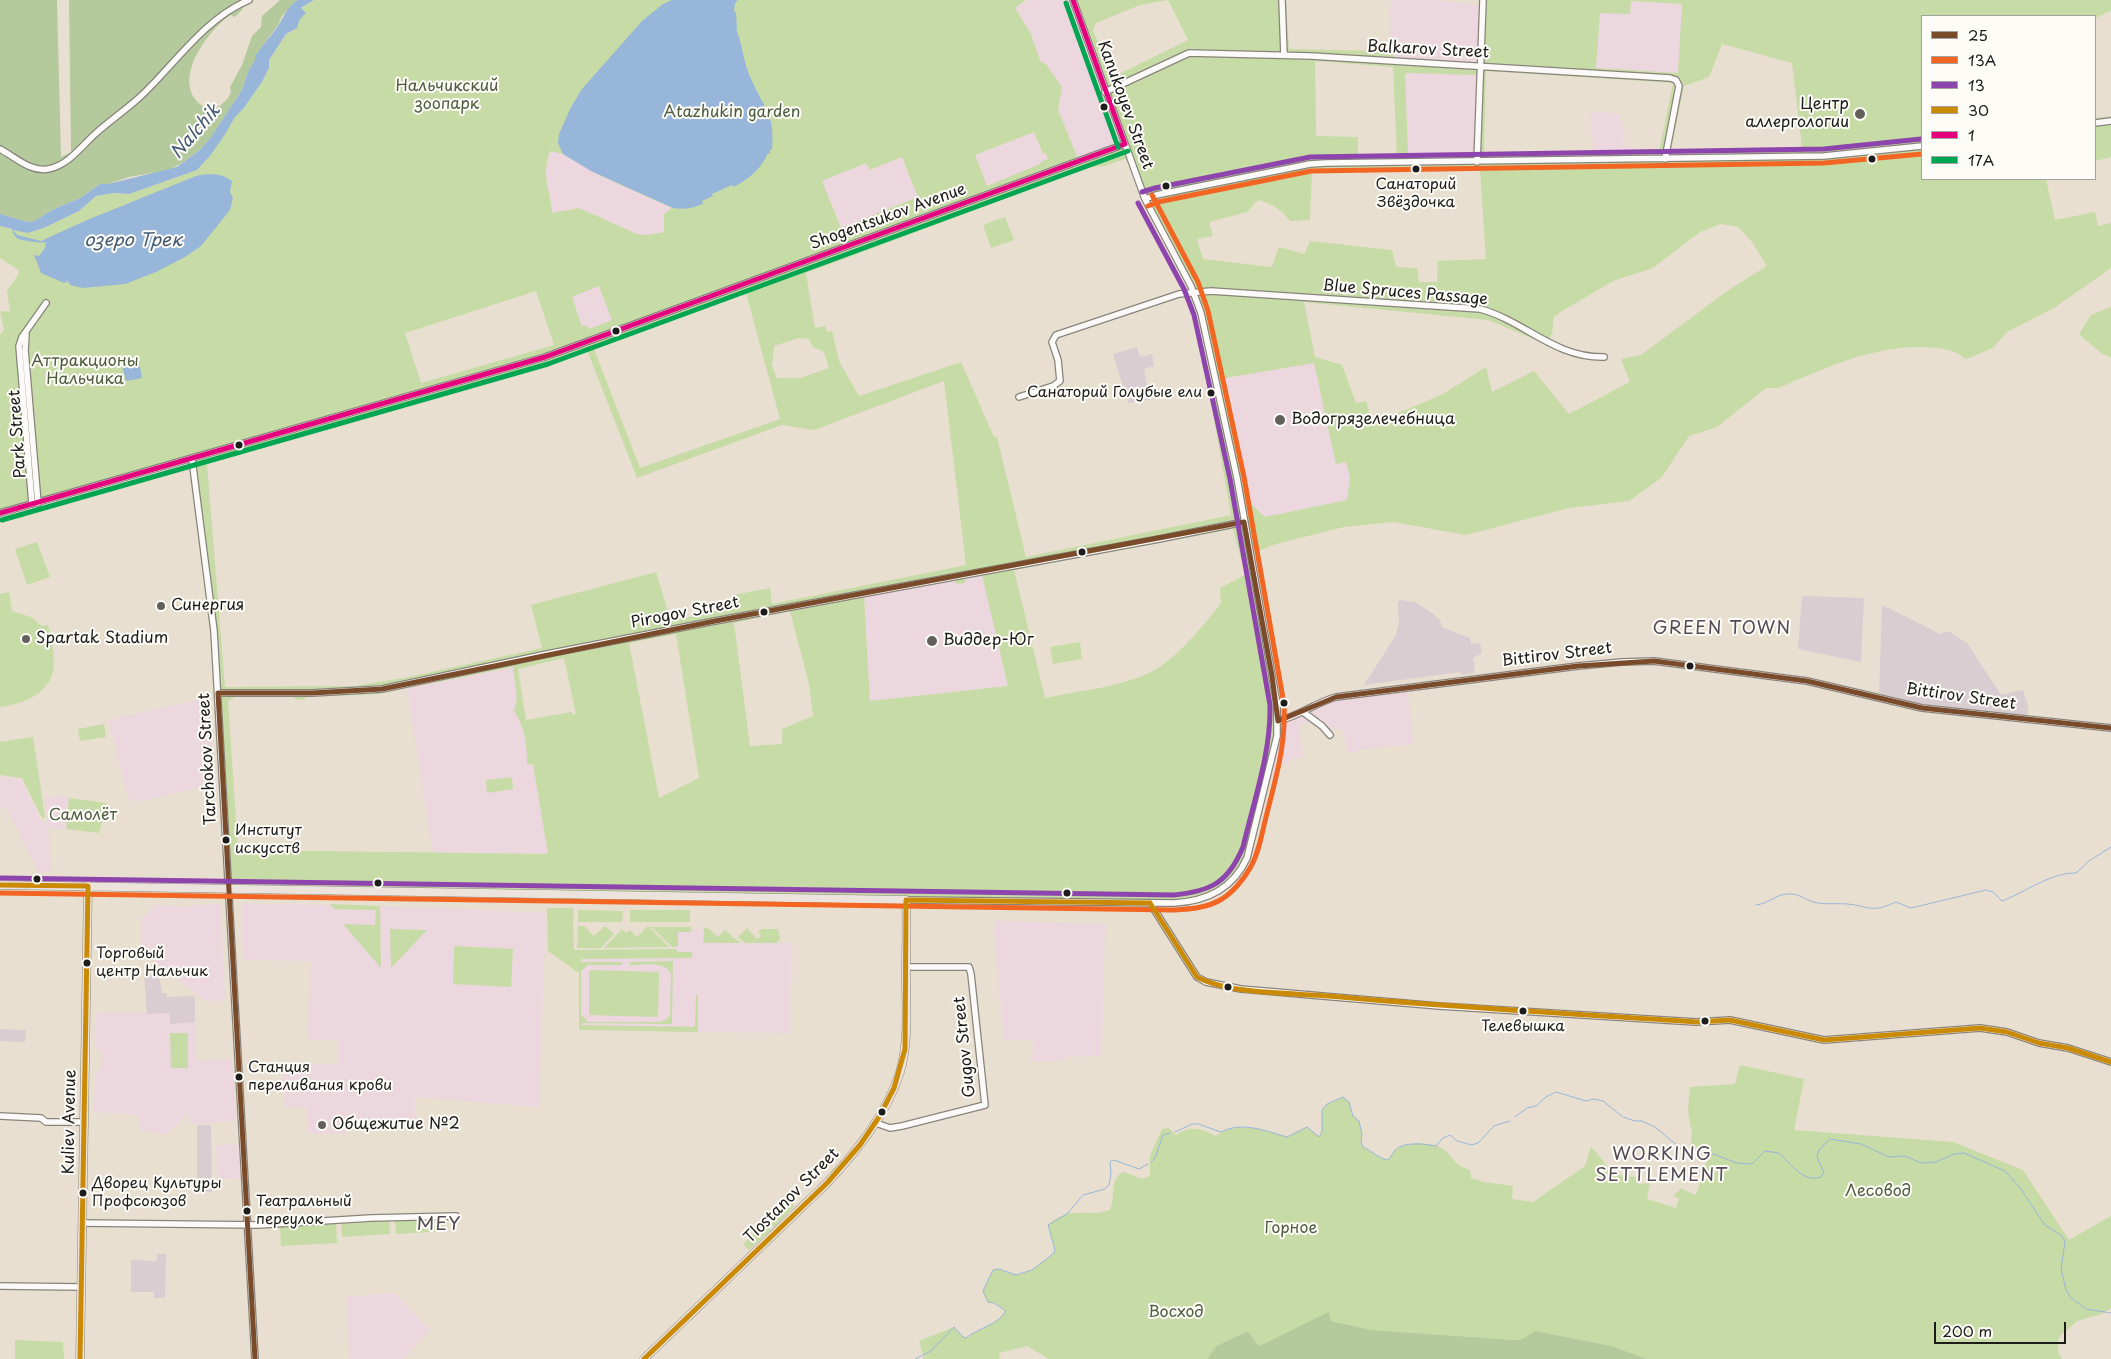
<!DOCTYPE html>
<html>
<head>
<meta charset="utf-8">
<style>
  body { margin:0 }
  #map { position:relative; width:2111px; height:1359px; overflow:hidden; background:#e8dfd0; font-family:"Playpen Sans",sans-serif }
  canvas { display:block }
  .legend { position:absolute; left:1921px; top:15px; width:175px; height:165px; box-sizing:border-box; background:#fdfcf7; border:1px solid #a3a29f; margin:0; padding:6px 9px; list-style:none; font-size:15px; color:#1c1c1c }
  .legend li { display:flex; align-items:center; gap:10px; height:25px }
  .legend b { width:25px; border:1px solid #a3a29f }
  .scale { position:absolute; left:1934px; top:1322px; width:132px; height:22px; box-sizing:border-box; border:2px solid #1c1c1c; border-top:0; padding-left:6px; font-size:15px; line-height:18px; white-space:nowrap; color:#1c1c1c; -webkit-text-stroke:4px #fdfcf7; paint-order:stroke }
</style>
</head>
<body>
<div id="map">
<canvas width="2111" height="1359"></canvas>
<ul class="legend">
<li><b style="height:6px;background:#7a4b2a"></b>25</li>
<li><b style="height:6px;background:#f26522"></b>13А</li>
<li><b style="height:6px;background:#8e44ad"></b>13</li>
<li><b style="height:6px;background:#cb8a06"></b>30</li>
<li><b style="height:6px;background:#e5007d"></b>1</li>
<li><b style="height:6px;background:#00a651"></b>17А</li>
</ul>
<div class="scale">200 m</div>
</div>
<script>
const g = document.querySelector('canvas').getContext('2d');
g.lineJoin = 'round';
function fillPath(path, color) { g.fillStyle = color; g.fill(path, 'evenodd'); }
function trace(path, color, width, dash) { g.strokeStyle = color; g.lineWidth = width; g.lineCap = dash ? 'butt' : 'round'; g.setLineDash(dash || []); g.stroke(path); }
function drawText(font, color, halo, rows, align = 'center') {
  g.font = font + ' "Playpen Sans",sans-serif'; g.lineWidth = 4; g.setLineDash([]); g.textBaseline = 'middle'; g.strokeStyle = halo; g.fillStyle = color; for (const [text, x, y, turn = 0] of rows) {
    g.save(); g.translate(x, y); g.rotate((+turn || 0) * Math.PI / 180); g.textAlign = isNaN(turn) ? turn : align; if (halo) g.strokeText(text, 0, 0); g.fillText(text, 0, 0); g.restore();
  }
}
fillPath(new Path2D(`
  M1026 0H1073L1125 144 1079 161 1058 110 1062 87 1040 61 1031 34 1015 7Z
  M1392 0H1438L1483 6 1481 67 1398 62 1391 51 1390 6H1392Z
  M1631 1 1682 4 1678 73 1596 68 1600 12 1630 14Z
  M1405 72 1478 75 1474 154H1408Z
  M1591 111 1619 114V122H1624L1623 146 1633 147 1632 152 1593 151Z
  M1034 132 1042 153H1046L1048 159 1041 164 986 186 974 155Z
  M550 150 563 154 597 174 673 208 664 232 647 235 637 234 579 208 552 213 551 200 545 177Z
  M902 157 918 197 841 229 822 181 867 163 870 170Z
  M599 286 612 320 589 329 582 327 572 296Z
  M1314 363 1336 463 1346 461 1350 478 1347 500 1265 517 1251 504 1224 378Z
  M982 575 1008 686 870 701 864 597 955 578 965 583V578Z
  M513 667 517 699 514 711 521 722 527 746V764H533L548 854 433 853 407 689Z
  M1407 687 1413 744 1364 749 1348 753 1343 731 1327 726 1322 729 1308 723 1298 725 1304 757 1293 759 1280 766 1275 779 1268 776 1278 721 1324 700Z
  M202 699 204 702H207L217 786 200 787 142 801 129 800 108 720Z
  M0 777 21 779 40 820 48 824 44 798 65 796 69 798 66 829H52L48 825 51 872 39 874 8 809 0 808Z
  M241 903 443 908 546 913 539 1107 415 1097V1124L346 1122 345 1134H309L305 1107 285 1108 283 1065 336 1064 338 1060 337 1040 307 1039 311 961 243 960Z
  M221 904 225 1001H206L153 961 142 955V918L156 905 188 907 191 905Z
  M993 921 1105 924 1102 1056 1066 1057 1065 1061 1032 1062 1033 1040H1004Z
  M692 929H703L705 943H792L789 1033 579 1030V952H676L678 932Z
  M170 1012V1024L195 1022 196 1061 232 1059 236 1121 191 1124 189 1113 165 1135 140 1130V1115L94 1112 95 1075 101 1067V1052L95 1048V1013Z
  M241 1144 242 1178 217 1179 216 1145Z
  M395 1293 430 1331 403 1359H350L346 1297Z`), '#ebd7dd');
fillPath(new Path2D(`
  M1137 347 1140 357 1152 354 1154 366 1144 369 1150 400 1128 403 1113 354Z
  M1802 596 1864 598 1861 662 1798 649Z
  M1400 600 1415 602 1432 613 1440 620 1442 627 1470 638 1471 644 1480 643 1482 653 1473 658 1475 673 1462 675 1460 672 1364 685 1396 635 1399 622 1398 603Z
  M1882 605 1940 634 1948 631 1967 643 2001 695 2023 690 2028 706V719L1936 710 1879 697Z
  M144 974 159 976 162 993H167V997L195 996V1022L170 1024V1013L147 1014Z
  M0 1029 26 1030 25 1042 0 1041Z
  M197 1125H211L212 1192H197Z
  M157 1254H166L165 1298H154V1292H131V1260L157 1261Z`), '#d9cdd2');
fillPath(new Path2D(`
  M314 0H1026L1015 8 1031 34 1040 61 1046 64 1062 87 1058 110 1079 161 1125 144 1073 0H1286L1289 49 1391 51 1398 62 1480 67 1483 0H2111V11L2095 18 1922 16V179H2046L2055 220 2095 212 2098 226 2111 223V268L2054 308 2007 332 1993 348 1966 359C1953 349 1941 348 1926 347 1873 345 1826 368 1778 388H1766L1717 427 1689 436 1661 478 1629 501 1569 508 1466 535 1393 522 1344 527 1276 544 1250 554 1278 721 1250 849 1231 882 1188 903 228 888 218 693 192 459 0 513V335L4 330 0 311 10 312 7 291 18 275 19 270 0 258V226L17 231 46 227 79 211 96 196 114 193 129 194 197 170 209 157 224 136 235 116 243 109 262 82 269 68V60L286 34 297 28 300 18 301 9ZM1168 0 1188 40 1113 77 1093 30 1096 23 1140 5ZM1631 1 1682 4 1678 73 1596 68 1600 13 1630 14ZM1722 44 1792 63 1802 148 1670 155 1684 86 1709 77ZM1315 61 1393 67 1397 157H1358V137L1316 136ZM1486 71 1673 83 1659 152 1593 151 1484 154ZM1405 73 1478 75 1473 154H1408ZM1034 132 1043 154 1046 153 1048 159 1042 161 1040 164 987 186 975 155ZM550 151 563 154 597 174 672 208 664 214V232L647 235 637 234 579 208 552 213C550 186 541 179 550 151ZM902 157 918 197 841 228 822 181 866 163 870 170ZM1130 157 1166 240 1201 313 1218 388 1209 391 1231 515 1026 557 997 437H994L961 362 859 396 839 361 832 331 827 332 825 326 815 328 806 273 1090 167 1105 166ZM1329 169 1401 171 1480 169 1486 259 1438 261 1437 282H1419L1417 268 1396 267 1392 250 1310 241 1304 254 1279 247 1272 267 1203 259 1197 239 1213 236 1209 222 1247 212 1258 200C1272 204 1281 209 1290 221L1310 220 1312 171ZM1721 224 1738 227 1752 242 1767 266 1727 291 1641 355 1621 359 1630 382 1569 414 1534 371 1492 392 1486 367 1443 394 1403 411 1372 421 1366 401 1356 403 1342 365 1315 357 1304 302 1488 320 1546 344 1552 334 1554 316 1613 281 1653 268 1700 232ZM599 286 612 320 589 329 587 325 582 327 572 297ZM536 291 554 345 421 383 405 333ZM746 293 780 419 640 468 594 349ZM799 338 809 339 813 347 824 352 829 368 800 378H777L772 366 774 346ZM587 350 637 478 782 425 814 430 944 381 966 565 772 604 770 588 734 595 735 607 671 621 656 572 531 605 542 648 404 678 355 686 225 687 207 464 462 391ZM1314 363 1336 464 1346 462 1350 478 1347 500 1265 517 1251 504 1225 378ZM1233 529 1245 575 1220 588 1221 603C1205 624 1176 659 1153 671 1122 687 1079 691 1045 698L1014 570ZM982 575 1008 686 870 701 864 597 954 578 957 584 965 583V578ZM790 611 809 684 813 716 782 729V744L750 746 734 623ZM676 634 699 778 659 798 629 643ZM564 658 576 714 573 715 572 712 526 720 518 669ZM513 667 517 699 514 711C525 727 527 745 527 765L533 764 548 854 238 850 228 701 235 697H292C298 701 302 701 307 697L377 694Z
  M2111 116V157L2095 161V118Z
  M1005 217 1014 240 991 248 983 225Z
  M2111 307V358L2101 353 2079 334 2091 315Z
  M37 542 50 577 27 585 15 549Z
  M9 592 12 611 31 617 42 626 48 625 54 653 53 654C59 689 30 703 0 707V594Z
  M1080 642 1082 659 1053 664 1050 647Z
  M104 724 106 737 80 741 78 729Z
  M33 737 45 817 42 818 22 778 0 775V742Z
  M512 777 513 789 487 793 486 780Z
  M69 798 106 803C104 814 102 823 99 833L66 829Z
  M330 904 380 906 381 968 343 924 375 925 376 910 334 909Z
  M547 908H574L573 922 574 950 676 949 677 952H692V958L581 959V962H621L622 965H588L581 971V1014L588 1022H661L668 1018 670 1014 671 974C665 960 642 965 630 965L629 962 673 961 672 1024 582 1023V1025L695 1027 696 995H698V1032L579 1030V973L548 951Z
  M578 910 623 911 622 922H578Z
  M630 910H690V922H630Z
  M578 926H584L594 936 605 926 614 934 601 948H577Z
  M648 926 669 947 604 948 622 929 626 933 630 930 637 937Z
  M651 927H692L691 932H678V947H672Z
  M704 928 709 929 718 937 726 929V931L730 935 731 933V936L741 943H705L703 941Z
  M747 928 757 939 761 936 758 931 762 929H778L780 939 777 943H745L738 937Z
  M390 929 427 930 391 968Z
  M454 946 513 949 511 987 453 984Z
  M589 970 659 972 658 1017 589 1015Z
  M170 1033H188V1068H171Z
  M1740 1065 1804 1079 1794 1130 1953 1142 2023 1170 2069 1240 2111 1216V1308L2102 1314 2077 1321 2059 1337 2058 1351 2062 1359H1647L1612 1346 1535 1331 1522 1339 1515 1340 1372 1330 1331 1321 1329 1313 1259 1346 1248 1331 1216 1346 1207 1359H1049L1027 1346 999 1353 1000 1359H924L919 1341 954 1327 962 1336 966 1338C978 1329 999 1325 1005 1310L995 1303 988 1302 983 1291 993 1270 999 1269 1016 1275 1032 1270 1054 1253 1055 1250 1048 1225C1055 1219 1064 1213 1073 1213 1087 1212 1096 1215 1110 1210 1116 1197 1109 1177 1124 1172L1142 1179 1150 1176V1156L1162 1129 1169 1128 1176 1135C1191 1125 1201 1128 1216 1136 1238 1119 1263 1131 1287 1137L1307 1127 1319 1137 1322 1132V1110L1327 1104 1343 1097 1349 1102 1353 1116 1359 1121 1362 1134 1361 1142 1363 1147C1372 1151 1378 1158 1388 1160 1390 1157 1392 1153 1395 1151 1405 1141 1433 1142 1443 1149 1455 1158 1452 1164 1470 1170L1471 1178 1484 1182 1513 1186 1512 1199 1533 1202 1585 1166 1591 1147C1611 1166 1604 1176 1638 1177V1184L1650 1183 1647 1199 1676 1208 1679 1199 1674 1196 1676 1193 1678 1192 1680 1188 1696 1195 1708 1158 1690 1152 1692 1134 1688 1111 1690 1087 1735 1084Z
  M787 1200H790L794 1205V1207L774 1227 767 1220Z
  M444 1218 445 1231 396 1234 395 1220Z
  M389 1221 390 1234 342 1237 341 1224Z
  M764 1223 771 1230 749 1250 744 1245V1243Z
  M336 1224 337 1243 281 1246 280 1227Z
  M15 1340 63 1342 64 1359H15Z`), '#c7dba6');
fillPath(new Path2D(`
  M0 0H57L61 157 71 152 69 0H244L242 10 235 17 230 15C204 34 165 90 210 110L221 105 228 98 231 92 230 87 242 65 252 36 261 27 262 16 280 0H297L282 16 278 25 255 56 256 60 248 72 242 90 211 137 201 149 182 163 169 170 129 177 108 184H100L80 198 52 210 33 222 24 221 0 214Z
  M1329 1312 1331 1321 1372 1330 1515 1340 1522 1339 1535 1331 1612 1346 1647 1359H1207L1216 1346 1248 1331 1259 1346Z`), '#b4ca9c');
fillPath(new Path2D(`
  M297 0H314L301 8 306 13 300 19 297 28 286 34 269 60V68L262 82 243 109 235 117 224 136 209 157 197 170 129 194 114 193 96 196 79 211 46 227 28 233 13 230 17 235 41 241 87 220 196 176C207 173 223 173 232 181L230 192 233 198 230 210 201 246 185 257 156 272 125 284 83 288 70 285 68 281 64 283 41 273 34 255 39 256 45 248 46 242C41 244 22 240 19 239 15 238 13 233 12 229L0 226V214L24 221 33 222 52 210 80 198 100 184H108L177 167 201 149 211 137 242 90 248 72 255 60V56C262 46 271 36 278 26 285 15 286 9 297 0Z
  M672 0H738L735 3 734 11 736 12 737 30 734 31H737C743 48 744 65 752 81 765 110 775 114 772 150H770V154L768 153C761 169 750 178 734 187L732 185 712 194 713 196 702 201 703 204C692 208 685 210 673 208L591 171 563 154 558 143 559 134 571 107 582 89 642 21 663 4Z
  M139 361 142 378 126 381 122 365Z`), '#98b6da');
trace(new Path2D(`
  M1756 905C1768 904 1776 894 1788 894 1798 893 1804 899 1813 902 1825 905 1836 903 1848 904 1871 907 1872 913 1896 902L1911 908 1986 890 1993 892 2002 901C2026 892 2049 873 2076 873L2089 861 2111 847
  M1515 1117 1527 1108 1536 1106 1546 1097 1556 1092 1586 1101 1594 1099 1603 1101 1623 1117 1635 1121H1642L1655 1127 1690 1156 1708 1152 1737 1163 1752 1164 1765 1151 1779 1153C1791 1164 1803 1183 1821 1177L1824 1172 1817 1157 1819 1150 1830 1139 1861 1144 1889 1157 1905 1156 1921 1163 1936 1162 1954 1154 1964 1153 2005 1171 2020 1188 2045 1225 2062 1236 2065 1242 2061 1269 2066 1290 2071 1298 2086 1309 2111 1313
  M1175 1132 1192 1124H1198L1221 1132C1242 1121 1266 1131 1287 1137L1307 1127 1319 1137 1322 1132V1110L1327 1104 1343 1097 1349 1102 1353 1116 1359 1121 1362 1134 1361 1142 1363 1147C1372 1151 1378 1158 1388 1160 1391 1157 1393 1153 1395 1150 1405 1141 1424 1144 1436 1146L1443 1138 1450 1135 1457 1141 1472 1145 1478 1143 1494 1126 1510 1121
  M1152 1161 1155 1158 1163 1135 1170 1133
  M915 1359 931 1351 954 1327 962 1336 966 1338C978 1328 998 1325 1006 1311L994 1303 988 1302 983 1291 993 1270 999 1269 1016 1275 1032 1270 1054 1253 1055 1250 1048 1225 1067 1214 1083 1195 1105 1189 1109 1185 1111 1174 1110 1162 1114 1160 1139 1169 1148 1164`), '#98b6da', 1);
const minor = new Path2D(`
  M1282 0 1284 55
  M1105 92 1189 53 1311 56 1670 78 1676 80 1679 86 1665 159
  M2095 123 2111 121
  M0 149C15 157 30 172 48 169 67 166 81 147 94 135 109 121 126 110 141 96 175 64 204 19 249 0
  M1477 162 1483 0
  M1145 199 1156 195 1310 164 1326 163 1824 156 1922 146
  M26 334 25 350 38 503
  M1019 397 1053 386 1060 381 1058 360 1052 342 1056 335 1179 294 1211 291 1480 309C1525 321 1554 358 1604 357
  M192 459 214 631 255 1359
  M32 504 19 346 22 337 46 303
  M0 513 545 357 1125 144
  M218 693H312L382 689 547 654 715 621 1159 539 1244 522
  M1303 712 1322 726 1330 735
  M1278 721C1299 716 1315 703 1336 697L1578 666 1622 662 1654 661 1807 681 1922 708 2111 728
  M906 900 1174 903C1207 901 1233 889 1247 858L1277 736V704L1237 478 1201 313 1191 286 1145 199 1073 0
  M1150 903 1197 977 1206 982 1241 989 1439 1006 1696 1022 1730 1020 1824 1040 1980 1028 2007 1032 2039 1043 2068 1048 2111 1062
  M0 1116 41 1118 46 1122H83
  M876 1123 890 1128 902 1126 985 1105 971 974 969 967H906
  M82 1223 258 1225 371 1218 456 1216
  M0 1286 81 1287`);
const major = new Path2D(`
  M0 885 906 900C907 925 906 951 906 977 906 1007 909 1042 900 1072 887 1114 857 1151 827 1183L644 1359
  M80 1359 88 886`);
trace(minor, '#88847c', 8);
trace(major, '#88847c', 9);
trace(minor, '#fcfaf8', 5.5);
trace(major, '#ece4dc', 8);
trace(new Path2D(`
  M1244 522 1272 676 1278 721
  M218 693H312L382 689 715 621 1244 522
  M218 693 255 1359
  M1278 721 1336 697 1578 666 1654 661 1807 681 1922 708 2111 728`), '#7a4b2a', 5);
trace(new Path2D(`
  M1148 206 1158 202 1311 171 1824 163 1922 154
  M0 893 1174 910C1191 909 1207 908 1222 899 1233 892 1244 879 1250 868 1259 853 1262 833 1266 817 1276 777 1286 745 1284 704L1244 477 1208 311 1198 282 1152 195`), '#f26522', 5);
trace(new Path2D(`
  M1142 192 1155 188 1310 157 1824 149 1921 139
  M0 878 1174 895C1211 891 1228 883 1243 847 1254 800 1271 753 1270 705L1230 479 1194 315 1184 289 1138 203`), '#8e44ad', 5);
trace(new Path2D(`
  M0 885 88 886
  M906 900 1150 903
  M1150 903 1197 977C1228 994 1291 993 1328 996 1450 1007 1573 1014 1696 1022L1730 1020 1824 1040 1980 1028 2007 1032 2039 1043 2068 1048 2111 1062
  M80 1359 88 886
  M644 1359 827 1183 860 1145 879 1117 894 1088 905 1049 906 900`), '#cb8a06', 5);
trace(new Path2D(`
  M1073 0 1125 144
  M0 513 545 357 1125 144`), '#e5007d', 5);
trace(new Path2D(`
  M1066 3 1118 147
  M2 520 548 364 1128 151`), '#00a651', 5);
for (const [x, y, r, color] of [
  [1104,107,4.5,"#1c1c1c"],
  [1860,114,6,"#63605b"],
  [1872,159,4.5,"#1c1c1c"],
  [1416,169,4.5,"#1c1c1c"],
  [1166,186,4.5,"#1c1c1c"],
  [616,331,4.5,"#1c1c1c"],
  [1211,393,4.5,"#1c1c1c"],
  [1280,420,6,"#63605b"],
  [239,445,4.5,"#1c1c1c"],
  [1082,552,4.5,"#1c1c1c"],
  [161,606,5,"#63605b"],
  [764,612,4.5,"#1c1c1c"],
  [26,639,5,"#63605b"],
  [932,641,6,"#63605b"],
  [1690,666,4.5,"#1c1c1c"],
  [1284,703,4.5,"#1c1c1c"],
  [226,840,4.5,"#1c1c1c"],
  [37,879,4.5,"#1c1c1c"],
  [378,883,4.5,"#1c1c1c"],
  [1067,893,4.5,"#1c1c1c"],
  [87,963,4.5,"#1c1c1c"],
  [1228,987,4.5,"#1c1c1c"],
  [1523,1011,4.5,"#1c1c1c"],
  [1705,1021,4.5,"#1c1c1c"],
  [239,1077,4.5,"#1c1c1c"],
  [882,1112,4.5,"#1c1c1c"],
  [322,1125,5,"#63605b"],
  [83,1193,4.5,"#1c1c1c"],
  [247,1211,4.5,"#1c1c1c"]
]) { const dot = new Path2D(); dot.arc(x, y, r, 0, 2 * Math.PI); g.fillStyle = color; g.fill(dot); trace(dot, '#fdfcf7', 2); }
drawText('15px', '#1c1c1c', '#fdfcf7', [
  ["Санаторий",1416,185,"center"],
  ["Звёздочка",1416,203,"center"],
  ["Санаторий Голубые ели",1202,393,"right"],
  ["Институт",235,831],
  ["искусств",235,849],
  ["Торговый",96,954],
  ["центр Нальчик",96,972],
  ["Телевышка",1523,1027,"center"],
  ["Станция",248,1068],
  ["переливания крови",248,1086],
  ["Дворец Культуры",92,1184],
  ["Профсоюзов",92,1202],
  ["Театральный",256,1202],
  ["переулок",256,1220]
], 'left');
drawText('16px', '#1c1c1c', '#fdfcf7', [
  ["Balkarov Street",1428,50,3],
  ["Kanukoyev Street",1125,105,70],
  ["Shogentsukov Avenue",888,217,-20],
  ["Blue Spruces Passage",1405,293,5],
  ["Park Street",18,434,-94],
  ["Pirogov Street",685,613,-11],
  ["Bittirov Street",1557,655,-7],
  ["Bittirov Street",1961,697,8],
  ["Tarchokov Street",208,759,-93],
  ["Gugov Street",965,1047,-96],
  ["Kuliev Avenue",70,1122,-89],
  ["Tlostanov Street",792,1196,-45]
]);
drawText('16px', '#4e5d40', '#fdfcf7', [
  ["Нальчикский",447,87],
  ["зоопарк",447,105],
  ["Atazhukin garden",732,113],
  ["Аттракционы",85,362],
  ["Нальчика",85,380],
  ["Самолёт",83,816],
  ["Лесовод",1878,1192],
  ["Горное",1291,1229],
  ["Восход",1176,1313]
]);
drawText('16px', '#1c1c1c', '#fdfcf7', [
  ["Центр",1849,105,"right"],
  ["аллергологии",1849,123,"right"],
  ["Водогрязелечебница",1291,420],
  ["Синергия",171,606],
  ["Spartak Stadium",36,639],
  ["Виддер-Юг",943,641],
  ["Общежитие №2",332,1125]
], 'left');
drawText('italic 18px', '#445974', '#fdfcf7', [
  ["Nalchik",196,132,-49],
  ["озеро Трек",133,241]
]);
g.letterSpacing = '1px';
drawText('18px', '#544955', '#fdfcf7', [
  ["GREEN TOWN",1722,629],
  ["WORKING",1662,1155],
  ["SETTLEMENT",1662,1176]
]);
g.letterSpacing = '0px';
g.letterSpacing = '1px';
drawText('19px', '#544955', '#fdfcf7', [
  ["MEY",439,1225]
]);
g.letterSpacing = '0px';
</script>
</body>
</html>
